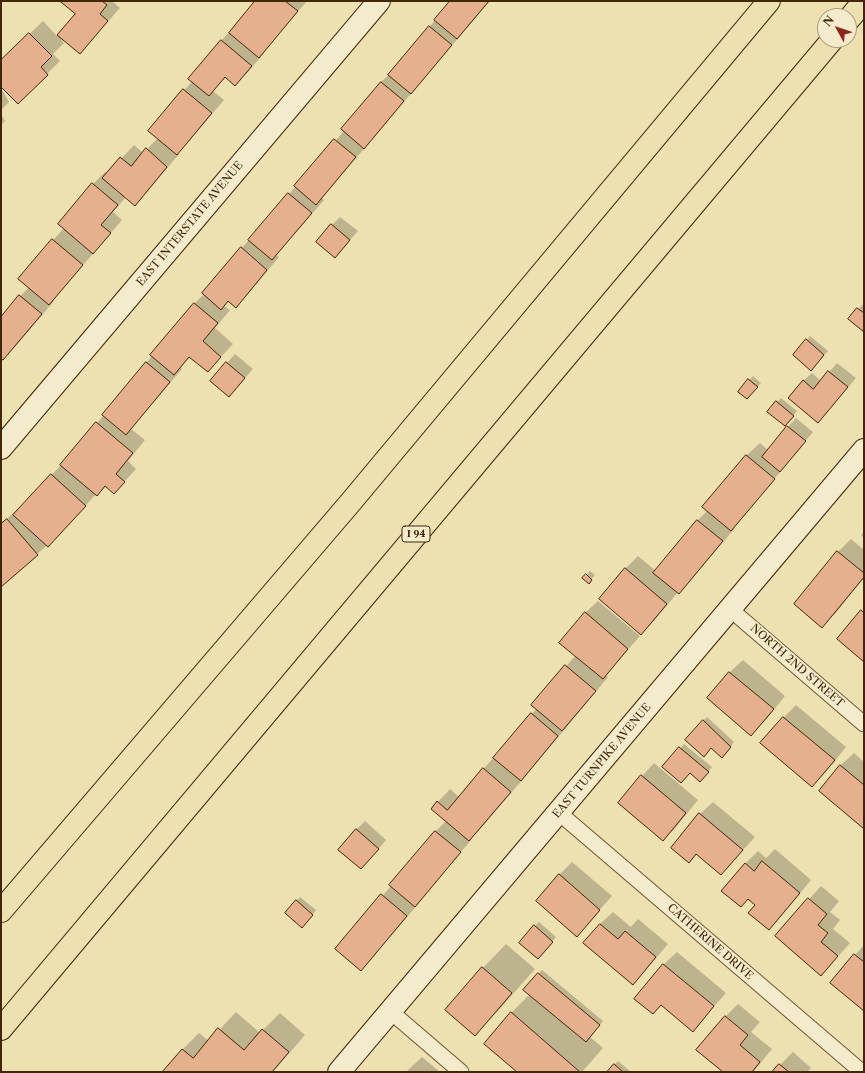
<!DOCTYPE html>
<html>
<head>
<meta charset="utf-8">
<style>
  body { margin:0 }
  #map { position:relative; width:865px; height:1073px; overflow:hidden; background:#ede0b1; font-family:"Libre Caslon Text",serif }
  canvas { display:block }
  .frame { position:absolute; inset:0; border:2px solid #412708; pointer-events:none }
  .north { position:absolute; left:817px; top:8px; width:40px; height:40px; box-sizing:border-box; background:#f3ebcc; border:1px solid #ac9d7e; border-radius:50%; rotate:310deg; font-size:11px; font-weight:700; line-height:16px; text-align:center; color:#412708 }
  .north::after { content:''; display:block; margin:auto; width:14px; height:18px; background:#8f2418; clip-path:polygon(50% 0,100% 100%,50% 72%,0 100%) }
</style>
</head>
<body>
<div id="map">
<canvas width="865" height="1073"></canvas>
<div class="frame"></div>
<div class="north">N</div>
</div>
<script>
const g = document.querySelector('canvas').getContext('2d');
g.lineJoin = 'round';
function fillPath(path, color) { g.fillStyle = color; g.fill(path, 'evenodd'); }
function trace(path, color, width, dash) { g.strokeStyle = color; g.lineWidth = width; g.lineCap = dash ? 'butt' : 'round'; g.setLineDash(dash || []); g.stroke(path); }
function drawText(font, color, halo, rows, align = 'center') {
  g.font = font + ' "Libre Caslon Text",serif'; g.lineWidth = 3.5; g.setLineDash([]); g.textBaseline = 'middle'; g.strokeStyle = halo; g.fillStyle = color; for (const [text, x, y, turn = 0] of rows) {
    g.save(); g.translate(x, y); g.rotate((+turn || 0) * Math.PI / 180); g.textAlign = isNaN(turn) ? turn : align; if (halo) g.strokeText(text, 0, 0); g.fillText(text, 0, 0); g.restore();
  }
}
fillPath(new Path2D(`
  M61 1H112L120 8 80 53 62 38 61 39 64 43 53 54 60 61 18 103 1 85V62L43 21 57 36 76 14Z
  M257 1H307L263 52 264 53 248 72 235 84 226 77 213 91 224 100 189 141 178 153 179 154 147 192 134 204 126 197 113 212 122 220 53 300 54 301 16 346 3 359 1 357V318L29 287 53 240 64 228 93 184 105 172 108 173 134 145 143 153 158 138 184 90 193 81 221 41Z
  M451 1H490L322 198 324 200 276 255 279 257 248 294 236 306 229 301 224 306 230 310 215 328 233 344 208 371 190 357 181 367 182 369 131 429 145 440 128 461 136 469 114 493 106 486 97 495 96 494 61 533 1 586V524L20 507 21 508 62 464 104 415 194 304 204 294 242 248 344 131 381 82 392 72Z
  M1 88 9 102 1 110Z
  M1 114 5 121 1 125Z
  M340 217 358 231 335 257 332 225Z
  M862 305 864 306V331L850 319Z
  M810 336 828 351 815 365 807 340Z
  M235 354 253 369 229 396 211 381Z
  M837 363 856 378 826 413 803 381 812 373 821 381Z
  M753 376 761 383 751 394 739 391Z
  M781 398 797 411 789 421 768 411Z
  M796 418 813 432 743 517 733 527 735 528 691 580 678 592 654 621 641 634 625 569 638 556 656 571 698 520 708 510 704 507 747 455 760 443 768 450Z
  M864 532V538L861 535Z
  M851 539 864 550V578L835 614 822 626 795 604 838 552Z
  M590 571 595 575 589 582 586 575Z
  M598 601 640 636 605 675 608 677 570 723 533 767 522 778 523 779 482 827 471 838 472 839 418 902 419 903 373 957 361 970 337 949 391 886 390 885 436 831 446 821 438 802 450 789 459 797 537 708 533 705 576 655 585 613Z
  M743 660 785 696 764 722 751 734 708 698 730 672Z
  M796 705 846 747 825 773 812 785 783 718Z
  M707 717 734 742 726 753 703 721Z
  M684 744 712 767 704 777 690 772 664 767Z
  M854 753 864 762V828L820 791 841 765Z
  M654 763 698 800 676 827 663 840 642 776Z
  M713 802 755 837 721 874 697 854 689 862 700 814Z
  M365 821 386 840 369 860 356 830Z
  M775 849 811 880 781 916 768 929 757 905 745 864 758 851 766 858Z
  M572 862 612 896 577 935 559 875Z
  M821 886 839 901 830 912 840 920 833 929 850 943 821 975 776 936Z
  M300 897 316 910 306 923 297 901Z
  M613 912 631 927 638 919 668 944 645 971 632 983 600 924Z
  M539 922 556 937 542 954 535 926Z
  M506 944 535 969 498 1011 475 1035 483 968Z
  M864 945V1010L855 955Z
  M677 952 726 993 693 1030 661 1004 636 999 664 964Z
  M542 970 603 1021 590 1037 603 1048 582 1072H518L511 1013 530 994 538 974Z
  M738 1004 760 1022 751 1032 772 1049 753 1072H724L725 1017Z
  M236 1012 260 1033 280 1013 305 1035 273 1072H164L183 1049 199 1033 209 1041Z
  M793 1052 811 1068 807 1072H773Z
  M422 1057 440 1072H406Z
  M618 1061 631 1072H608Z`), '#0003');
const building = new Path2D(`
  M60 1H102L107 5 100 14 108 21 80 54 57 35 75 14Z
  M255 1H285L298 11 259 58 229 33Z
  M450 1H489L457 39 434 20Z
  M429 26 452 45 411 94 388 75Z
  M29 33 52 56 41 67 48 75 18 104 1 87V60Z
  M221 40 252 66 235 86 225 77 209 96 188 79Z
  M381 82 404 101 364 149 341 129Z
  M183 89 212 113 177 155 148 131Z
  M334 139 356 157 316 205 294 186Z
  M146 148 167 167 135 206 102 178 120 157 131 166Z
  M92 183 118 205 101 225 111 233 93 254 58 224Z
  M288 193 312 213 272 260 248 240Z
  M331 224 350 240 335 258 316 242Z
  M52 239 83 265 49 305 18 279Z
  M241 247 267 270 236 308 228 301 221 310 202 293Z
  M19 295 42 314 3 360 1 359V317Z
  M194 303 218 323 203 341 221 357 208 372 189 357 174 375 150 355Z
  M857 308 864 313V332L848 319Z
  M806 339 824 355 811 371 793 355Z
  M146 362 170 382 126 435 102 415Z
  M226 362 245 378 229 397 210 381Z
  M828 371 848 387 818 423 788 398 803 380 813 389Z
  M748 379 758 387 747 399 738 392Z
  M776 401 794 416 785 426 767 412Z
  M96 422 133 453 116 474 125 482 114 494 105 486 97 496 60 465Z
  M787 426 806 441 780 472 762 457Z
  M746 455 775 479 731 531 702 507Z
  M51 474 86 506 48 547 13 515Z
  M7 519 38 555 1 587V524Z
  M697 520 723 541 679 594 653 573Z
  M837 551 864 573V577L822 628 794 604Z
  M625 568 667 604 641 635 599 599Z
  M586 574 592 580 589 584 582 578Z
  M861 610 864 613V662L837 639Z
  M585 612 628 649 603 679 559 643Z
  M565 665 596 691 562 731 531 705Z
  M729 672 774 709 751 736 707 698Z
  M531 713 558 736 521 781 493 758Z
  M783 717 835 760 812 787 760 743Z
  M703 720 731 747 722 758 711 748 704 757 685 740Z
  M679 747 709 772 700 782 690 773 681 783 662 767Z
  M840 765 864 785V829L819 791Z
  M483 768 511 792 469 841 431 809 437 801 447 810Z
  M641 775 686 813 663 841 618 803Z
  M699 813 743 850 721 875 696 854 689 863 671 848Z
  M356 829 379 849 361 869 338 850Z
  M435 831 461 852 415 907 389 885Z
  M762 861 800 893 769 930 748 913 755 905 748 899 741 907 721 891 745 863 754 871Z
  M559 874 600 910 577 937 536 901Z
  M381 894 407 916 361 971 335 949Z
  M808 898 827 914 818 925 828 933 821 942 838 956 821 976 775 936Z
  M296 900 313 915 302 928 285 913Z
  M600 924 618 939 625 931 656 957 633 985 583 943Z
  M534 925 553 942 538 959 519 943Z
  M854 954 864 962V1011L830 983Z
  M663 964 714 1006 693 1032 661 1005 653 1014 634 999Z
  M482 967 512 993 475 1036 445 1010Z
  M538 973 600 1025 586 1042 523 990Z
  M511 1012 580 1072H517L484 1044Z
  M725 1016 748 1035 740 1045 760 1062 752 1072H723L696 1050Z
  M218 1028 244 1050 262 1029 289 1052 272 1072H162L182 1049 193 1058Z
  M614 1064 623 1072H607Z
  M779 1064 789 1072H772Z`);
fillPath(building, '#e6af8d');
trace(building, '#412708', 1);
const street = new Path2D(`
  M730 609 864 724
  M558 812 862 1072
  M390 1011 461 1072`);
const secondary = new Path2D(`
  M1 448 379 1
  M339 1072 864 450`);
const highway = new Path2D(`
  M849 19 864 1
  M1 911 350 503 769 1
  M1 1029 832 40`);
trace(street, '#6c5532', 17);
trace(secondary, '#412708', 24);
trace(highway, '#412708', 24);
trace(street, '#f3ebcc', 15);
trace(secondary, '#f3ebcc', 22);
trace(highway, '#ede0b1', 22);
for (const [x, y, w] of [
  [416,534,28]
]) { const box = new Path2D(); box.roundRect(x - w / 2, y - 8, w, 16, 3); g.fillStyle = '#f3ebcc'; g.fill(box); trace(box, '#412708', 1); }
drawText('bold 10px', '#412708', null, [
  ["I 94",416,534]
]);
drawText('11px', '#412708', '#f3ebcc', [
  ["EAST INTERSTATE AVENUE",190,224,-50],
  ["NORTH 2ND STREET",797,666,41],
  ["EAST TURNPIKE AVENUE",602,761,-50],
  ["CATHERINE DRIVE",710,942,41]
]);
</script>
</body>
</html>
